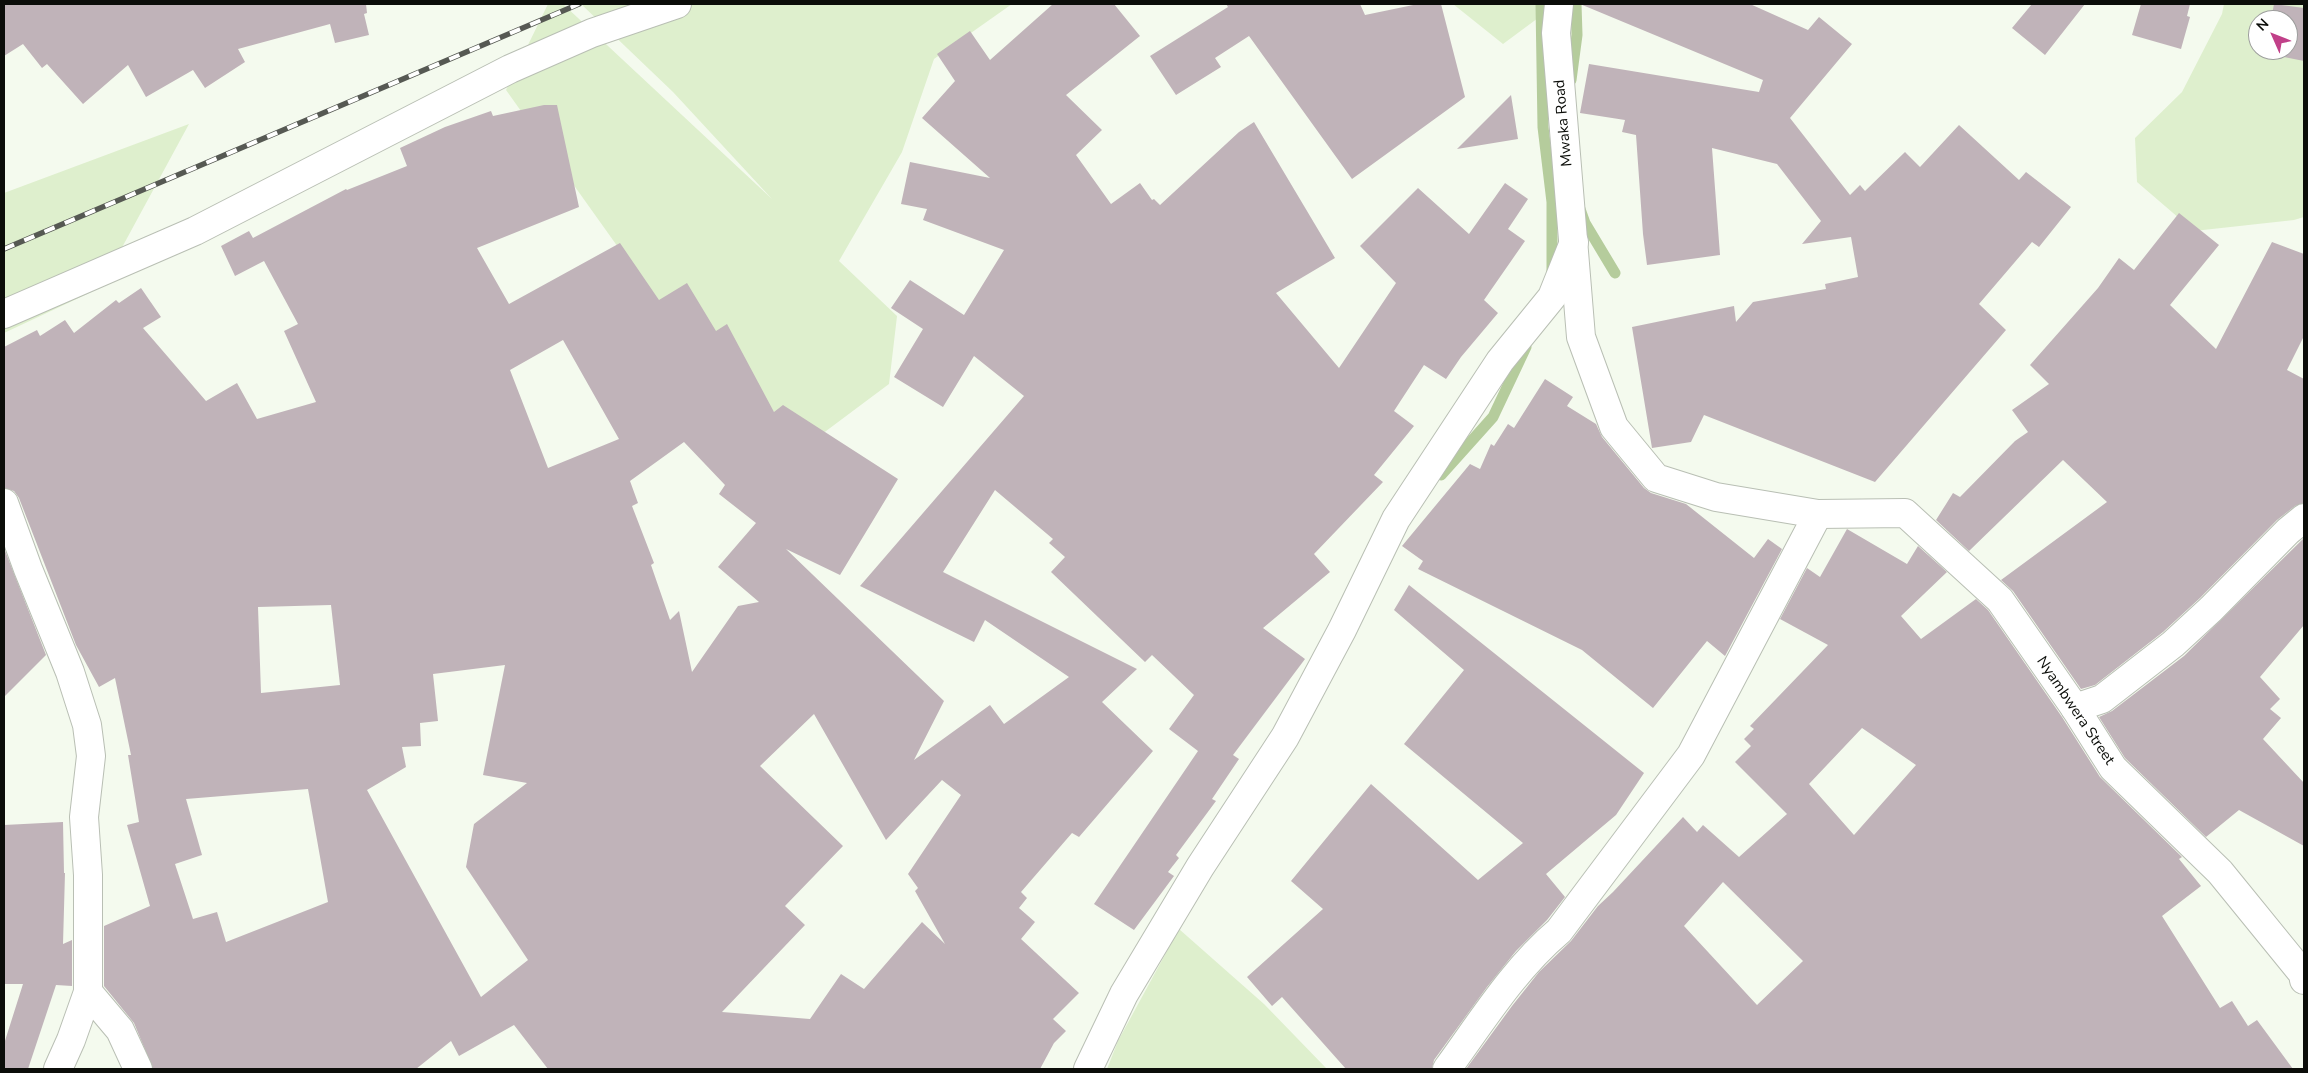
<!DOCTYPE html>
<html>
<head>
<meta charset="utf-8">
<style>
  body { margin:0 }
  #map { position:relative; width:2308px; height:1073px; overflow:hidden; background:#f4faee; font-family:"Nunito Sans",sans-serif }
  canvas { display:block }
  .frame { position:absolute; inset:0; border:5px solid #0b0d09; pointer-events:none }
  .north { position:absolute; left:2248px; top:10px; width:50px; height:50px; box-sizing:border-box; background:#fff; border:1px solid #9d9e9d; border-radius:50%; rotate:314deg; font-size:14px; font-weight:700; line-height:20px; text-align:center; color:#0b0d09 }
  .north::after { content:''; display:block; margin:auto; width:18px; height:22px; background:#c14089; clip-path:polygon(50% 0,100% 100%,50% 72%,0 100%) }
</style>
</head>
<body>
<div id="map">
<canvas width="2308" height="1073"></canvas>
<div class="frame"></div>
<div class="north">N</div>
</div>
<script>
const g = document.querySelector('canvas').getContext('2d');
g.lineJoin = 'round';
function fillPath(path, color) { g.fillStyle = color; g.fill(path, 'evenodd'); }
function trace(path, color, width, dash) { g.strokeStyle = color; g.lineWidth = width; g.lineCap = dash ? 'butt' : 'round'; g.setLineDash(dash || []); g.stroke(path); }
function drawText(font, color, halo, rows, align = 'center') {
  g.font = font + ' "Nunito Sans",sans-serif'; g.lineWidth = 4; g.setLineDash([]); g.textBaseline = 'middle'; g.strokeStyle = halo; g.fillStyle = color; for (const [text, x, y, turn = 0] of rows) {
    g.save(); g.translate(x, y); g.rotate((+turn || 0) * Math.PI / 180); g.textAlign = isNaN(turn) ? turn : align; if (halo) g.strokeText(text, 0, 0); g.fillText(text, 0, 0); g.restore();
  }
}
fillPath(new Path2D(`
  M548 4H563L772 199 673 92 581 4H1012L934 59 902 152 839 261 897 316 889 384 814 440 697 358 506 90Z
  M1453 4H1557L1503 44Z
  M2224 4H2304V217L2294 220 2194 231 2137 182 2135 138 2182 92 2222 14ZM2258 20H2288V50H2258Z
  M189 124 100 288 4 333V193Z
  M1179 929 1264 1004 1327 1069H1107L1118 1041Z`), '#deefcd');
trace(new Path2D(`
  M1541 4 1543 127 1552 202V275
  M1571 80 1577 35 1576 4
  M1580 209 1585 223 1615 273
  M1441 475 1493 417 1526 347`), '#b5cc9c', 11);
fillPath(new Path2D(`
  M4 4H366L367 13 364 14 369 35 335 43 330 24 238 49 245 62 205 88 193 70 146 97 128 65 83 104 47 64 42 68 23 44 4 56Z
  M1053 4H1114L1140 36 1066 95 1102 130 1076 155 1111 204 1140 183 1152 200 1154 199 1160 205 1239 132 1254 122 1335 258 1276 293 1339 368 1396 283 1360 246 1418 188 1469 234 1505 183 1528 199 1508 229 1525 241 1484 300 1498 313 1461 357 1446 379 1424 365 1394 411 1414 426 1374 475 1383 482 1314 554 1330 572 1263 628 1305 659 1233 755 1239 759 1212 799 1216 801 1176 855 1179 858 1168 872 1174 876 1134 930 1094 904 1198 751 1169 729 1194 695 1152 655 1145 662 1051 572 1065 557 1049 543 1053 539 995 490 943 572 1137 669 1102 702 1153 751 1079 837 1072 833 1021 892 1027 898 1019 908 1035 922 1021 939 1079 993 1053 1019 1066 1031 1054 1043 1040 1069H548L514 1025 459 1056 451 1041 416 1069H153L134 1023 104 986V926L150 906 127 825 139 822 128 755H131L115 678 99 687 76 645 19 498 14 491 4 488V347L37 330 40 336 65 320 74 333 116 300 119 303 141 288 161 317 143 328 206 401 237 383 257 419 316 402 284 331 298 324 264 261 235 276 221 246 249 231 253 238 346 189 347 190 407 166 400 148 445 127 491 111 493 116 544 105H557L579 207 477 248 509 304 620 243 659 300 687 283 716 331 727 324 774 412 783 405 898 479 840 575 786 549 944 701 914 760 990 705 1004 724 1069 677 985 620 974 642 860 586 1024 396 974 356 943 407 894 377 923 329 891 308 910 280 964 315 1004 250 923 220 927 209 901 204 910 162 990 178 922 118 955 81 937 54 970 31 990 60ZM563 340 619 439 548 468 510 370ZM684 442 725 485 719 494 756 523 718 567 759 602 738 606 692 672 679 611 670 620 651 565 654 563 632 506 638 503 630 481ZM331 605 340 685 261 693 258 607ZM505 665 483 775 527 783 474 824 466 867 528 960 481 997 367 790 406 767 402 747 421 746 420 723 438 721 433 674ZM814 714 886 840 942 780 961 795 908 874 918 888 915 891 945 944 922 922 864 989 841 974 810 1019 722 1012 805 925 785 906 843 846 760 766ZM308 789 328 902 226 942 217 912 193 919 175 864 202 855 186 799Z
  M1226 4H1360L1365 15 1418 4H1441L1465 97 1352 179 1249 36 1215 58 1221 67 1176 95 1150 56 1228 7Z
  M1580 4H1750L1808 30 1819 17 1852 44 1790 118 1850 195 1860 185 1865 191 1905 152 1920 167 1959 125 2019 180 2026 172 2071 207 2039 247 2032 242 1979 304 2006 330 1875 482 1704 415 1691 442 1652 448 1632 327 1734 306 1736 322 1753 302 1826 289 1825 284 1858 277 1851 237 1802 244 1821 221 1777 164 1712 148 1720 255 1647 265 1643 234 1636 135 1622 132 1625 120 1580 113 1589 64 1759 92 1763 80Z
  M2032 4H2085L2045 55 2012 28Z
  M2141 4H2190L2187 16 2190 17 2181 49 2132 35Z
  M2274 4 2304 8V61L2264 53 2265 50H2288V20H2271Z
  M1511 95 1518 139 1457 149Z
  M2179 213 2219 245 2170 305 2216 349 2272 242 2304 254V336L2287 370 2304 379V503L2295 506 2277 520 2200 598 2163 632 2095 685 2081 689 2013 591 2001 580 2107 502 2063 460 1969 551 1936 520 1953 493 1960 497 2015 441 2028 432 2012 410 2049 384 2030 365 2098 288 2119 258 2134 270Z
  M1545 379 1573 397 1567 406 1596 424 1602 437 1644 488 1651 493 1686 504 1754 558 1768 539 1782 549 1725 656 1707 641 1653 708 1582 650 1418 569 1423 561 1402 546 1470 464 1480 469 1491 444 1494 446 1508 424 1514 428Z
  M1847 529 1907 564 1918 546 1947 572 1901 616 1921 639 1976 599 1988 610 2062 717 2100 777 2182 857 2179 859 2201 886 2162 916 2220 1008 2232 1001 2248 1026 2257 1020 2293 1069H1466L1512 1006 1539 972 1571 941 1598 906 1613 892 1683 817 1697 832 1703 825 1739 857 1787 814 1735 762 1751 746 1744 739 1754 729 1750 726 1828 645 1780 619 1807 568 1820 577ZM1862 728 1916 765 1854 835 1809 784ZM1723 882 1803 961 1757 1005 1684 926Z
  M2304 538V625L2260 677 2280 699 2270 709 2281 718 2263 739 2304 783V846L2239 810 2206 837 2125 758 2099 717 2112 711 2184 656Z
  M4 548 46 655 4 697Z
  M1409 585 1644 773 1616 815 1546 874 1565 897 1547 920 1516 951 1487 987 1434 1060 1432 1069H1346L1282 997 1272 1006 1247 977 1323 909 1291 881 1371 784 1478 880 1523 843 1404 744 1464 670 1394 610Z
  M63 822 64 873H65L63 944 72 940V986L56 985 28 1069H4V1044L23 984H4V825Z`), '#c0b3b9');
const street = new Path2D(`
  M4 314 195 231 510 69 592 33 677 4
  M4 503 28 569 70 672 87 725 91 756 84 817 88 875V992L71 1040 58 1069
  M2075 708 2102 699 2173 644 2211 609 2288 531 2304 518
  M88 992 120 1030 138 1069
  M1088 1069 1124 994 1200 867 1285 737 1342 630 1396 519 1500 361 1552 297 1574 242
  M1447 1069C1482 1021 1514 969 1559 931L1691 755 1818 514`);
const secondary = new Path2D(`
  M1559 4 1556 33 1581 337 1614 427 1656 478 1716 497 1818 514 1905 513 2000 600 2075 708 2113 768 2220 872 2303 974 2304 980`);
trace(street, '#b9bfb4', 30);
trace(secondary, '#b9bfb4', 30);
trace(street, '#fff', 28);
trace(secondary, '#fff', 28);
const rail = new Path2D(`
  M4 249 579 4`);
trace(rail, '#565953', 5.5);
trace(rail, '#fff', 4, [11]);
drawText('15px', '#0b0d09', '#fff', [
  ["Mwaka Road",1564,123,-95],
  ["Nyambwera Street",2075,711,56]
]);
</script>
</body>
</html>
